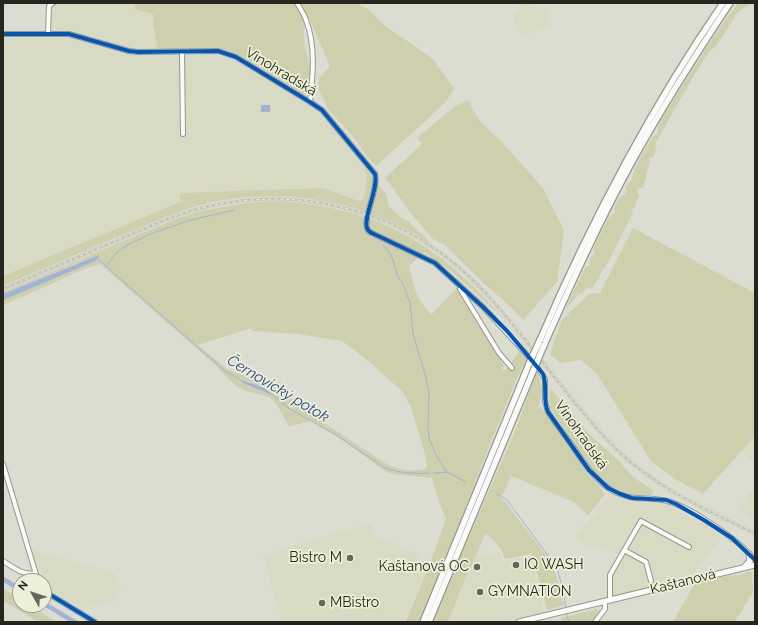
<!DOCTYPE html>
<html>
<head>
<meta charset="utf-8">
<style>
  body { margin:0 }
  #map { position:relative; width:758px; height:625px; overflow:hidden; background:#dcddd1; font-family:Raleway,sans-serif }
  canvas { display:block }
  .frame { position:absolute; inset:0; border:4px solid #25261d; pointer-events:none }
  .north { position:absolute; left:12px; top:573px; width:40px; height:40px; box-sizing:border-box; background:#edf0d8; border:1px solid #9d9f8d; border-radius:50%; rotate:309deg; font-size:11px; font-weight:700; line-height:16px; text-align:center; color:#25261d }
  .north::after { content:''; display:block; margin:auto; width:14px; height:18px; background:#65665c; clip-path:polygon(50% 0,100% 100%,50% 72%,0 100%) }
</style>
</head>
<body>
<div id="map">
<canvas width="758" height="625"></canvas>
<div class="frame"></div>
<div class="north">N</div>
</div>
<script>
const g = document.querySelector('canvas').getContext('2d');
g.lineJoin = 'round';
function fillPath(path, color) { g.fillStyle = color; g.fill(path, 'evenodd'); }
function trace(path, color, width, dash) { g.strokeStyle = color; g.lineWidth = width; g.lineCap = dash ? 'butt' : 'round'; g.setLineDash(dash || []); g.stroke(path); }
function drawText(font, color, halo, rows, align = 'center') {
  g.font = font + ' Raleway,sans-serif'; g.lineWidth = 3.5; g.setLineDash([]); g.textBaseline = 'middle'; g.strokeStyle = halo; g.fillStyle = color; for (const [text, x, y, turn = 0] of rows) {
    g.save(); g.translate(x, y); g.rotate((+turn || 0) * Math.PI / 180); g.textAlign = isNaN(turn) ? turn : align; if (halo) g.strokeText(text, 0, 0); g.fillText(text, 0, 0); g.restore();
  }
}
fillPath(new Path2D(`
  M59 3H135L134 9 153 14V24L159 56H220L238 62 302 100 319 113 336 132 365 168 367 178 364 198 359 201 323 188 180 193V202L3 276V38L51 36V19L54 7Z
  M522 3 548 9 552 23 522 37 513 18Z
  M273 196 293 197 322 200 366 212 406 228 443 252 469 273 490 295 583 407 619 448 648 472 670 487 755 531V537L667 492 628 464 603 439 500 315 465 277 440 256 417 241 394 229 364 217 321 206 283 202H249L210 208 167 223 3 292V286L174 214 192 208 225 200 249 197Z
  M755 436V463L742 451Z
  M755 487V520L737 510Z
  M609 492 617 497 632 501 661 502 698 522H703L723 536 691 577 614 596 613 594V574L624 554H618L594 545 587 546 575 537 600 508Z
  M370 523 374 535 417 554 423 574 408 611 402 622H282L263 555Z
  M33 550 111 572 117 576 121 585 120 591 118 597 115 600 82 609 44 586V581H42Z
  M500 552 503 562 531 556 544 612 501 622H448L475 557Z`), '#d8dac3');
fillPath(new Path2D(`
  M135 3H294L304 21V43L311 70 309 94 304 95 243 57 225 50 206 48 158 50 153 24V14L134 9Z
  M300 3H355L368 9 384 25 433 59 454 89 445 103 376 166 367 156 352 135 328 109 319 90V78L330 66 310 20Z
  M738 3H751L737 13 729 27 715 47 710 51 696 72 656 142 655 146 657 147 653 157 649 158 650 161 643 188H639L637 192 639 195 634 208 631 210 633 212 608 262 592 289 586 287 583 293 578 294C575 300 569 304 565 310L585 268 590 265V258L595 253 593 249 609 217 615 212 614 208 620 197 624 195 627 191 626 187 632 179 635 168 653 136 658 134V127L662 119C686 80 710 40 738 3Z
  M468 100 479 120 486 127 500 140 543 188 564 230 557 282 523 320 511 307 481 281 445 245 433 239 413 216 395 191 385 178 422 144 417 138 454 107Z
  M365 168 386 194 389 206 400 217 409 222 432 244C366 202 286 185 208 203 177 211 147 225 118 237 79 253 41 270 3 286V276L180 202V193L323 188 359 201 364 198 367 178Z
  M273 201C372 206 435 240 500 315L451 271 424 252 409 266 416 293 421 302 431 315 457 288 504 366 502 369 505 371 519 351 527 360 517 378 490 444 453 540 419 622H405L427 571 446 519 439 502 432 478 391 474 385 471 341 439 312 421 289 426 277 405 270 397 246 391 236 386 212 362 100 264 89 267 3 305V300L95 256 3 294V292L176 219C208 208 239 203 273 201ZM251 328 253 331 298 334 342 341 366 359 402 391 411 407 426 458 427 466 425 469C412 472 400 470 388 465L315 417 296 403 275 383 269 381 251 378 227 369 198 345ZM240 379 251 383 272 395 243 383Z
  M633 228 755 293V436L703 494 675 479 651 461 597 374 581 360 560 363 550 354 562 320 589 294 600 293Z
  M536 372C544 385 543 396 537 409L540 407 570 446 588 474 605 494 588 515 574 502 511 476 501 498 508 505 514 514 551 562 556 575 564 605 547 610 532 554 505 559 501 549 486 533 463 584 448 622H433L464 548 517 427Z
  M550 388 588 433 619 461 632 476 653 491 651 495C639 495 628 495 617 490 594 480 566 431 551 409L549 399Z
  M749 571 752 573 753 592 735 622H673L695 583 726 576 741 575Z
  M3 588 20 599V605H30L56 622H38L4 601H3Z
  M597 609 599 612 592 622H562L561 618Z`), '#cdcfad');
fillPath(new Path2D(`
  M261 105H270V112H261Z
  M99 255 98 259 93 262 3 300V294Z
  M239 379 264 388 274 396 243 383Z
  M3 576 20 587V592L3 582Z
  M44 601 79 622H70L42 605H44Z`), '#a0b4d8');
trace(new Path2D(`
  M383 245 390 253 393 260 397 275 402 282 410 303 413 334 425 374 429 392 428 428 429 438 436 455 447 472
  M98 259 226 372 239 378
  M106 267 116 253 129 244 153 233 191 220 234 210
  M274 396 290 409 336 435 385 468C399 473 414 474 429 473
  M434 473 447 472 466 482
  M497 494 507 500 557 568 562 586 566 608
  M566 613 569 622`), '#a0b4d8', 1);
const minor = new Path2D(`
  M297 3C300 8 304 14 306 20 316 46 313 74 310 102
  M48 33 49 6 53 3
  M3 34H69L129 51 138 52 218 51 236 57 310 102 322 110 375 174C379 188 363 217 367 228 368 231 371 233 374 234L435 263 483 307 528 356
  M182 52 183 134
  M460 289 499 353 512 368
  M538 368 545 379V401L548 412C555 423 563 433 571 444 583 461 595 481 613 491 632 502 648 496 667 501 687 506 722 530 738 543 744 548 749 554 755 560
  M3 464 38 581
  M624 550 646 562 651 581
  M3 561C13 567 23 576 35 573
  M44 591 95 622
  M610 600V575L641 521 689 547
  M595 622 605 609V601`);
const major = new Path2D(`
  M745 566 750 561 749 554
  M519 622 755 565`);
const highway = new Path2D(`
  M540 340C591 222 650 109 723 3
  M544 345C572 282 600 220 633 160 663 106 696 54 730 3
  M423 622 529 364
  M429 622 534 369`);
trace(minor, '#96978d', 6);
trace(major, '#96978d', 7);
trace(highway, '#96978d', 8);
trace(minor, '#fafaf8', 4);
trace(major, '#fafaf8', 5);
trace(highway, '#fafaf8', 5.5);
const rail = new Path2D(`
  M3 289 165 220C271 178 391 200 473 280 526 332 564 398 617 450 656 488 707 510 755 534`);
trace(rail, '#c2c2be', 2.5);
trace(rail, '#edf0d8', 1, [3]);
const highwayBridge = new Path2D(`
  M529 364 540 340
  M534 369 544 345`);
trace(highwayBridge, '#96978d', 8, []);
trace(highwayBridge, '#fafaf8', 5.5);
trace(new Path2D(`
  M3 34H69L129 51 138 52 218 51 236 57 310 102 322 110 375 174C379 188 363 217 367 228 368 231 371 233 374 234L435 263 483 307 508 332 543 374C548 386 542 399 548 412L589 470 608 488 620 494 632 498 666 500 676 504 704 520 732 538 755 560
  M44 591 95 622`), '#0057b8', 4);
for (const [x, y, r, color] of [
  [350,558,4,"#65665c"],
  [516,565,4,"#65665c"],
  [477,567,4,"#65665c"],
  [480,592,4,"#65665c"],
  [322,603,4,"#65665c"]
]) { const dot = new Path2D(); dot.arc(x, y, r, 0, 2 * Math.PI); g.fillStyle = color; g.fill(dot); trace(dot, '#edf0d8', 1.5); }
drawText('14px', '#25261d', '#edf0d8', [
  ["Vinohradská",281,72,31],
  ["Vinohradská",581,435,55],
  ["Kaštanová",683,582,-14]
]);
drawText('14px', '#25261d', '#edf0d8', [
  ["Bistro M",342,558,"right"],
  ["IQ WASH",524,565],
  ["Kaštanová OC",469,567,"right"],
  ["GYMNATION",488,592],
  ["MBistro",330,603]
], 'left');
drawText('italic 15px', '#28488c', '#edf0d8', [
  ["Černovický potok",278,389,31]
]);
</script>
</body>
</html>
